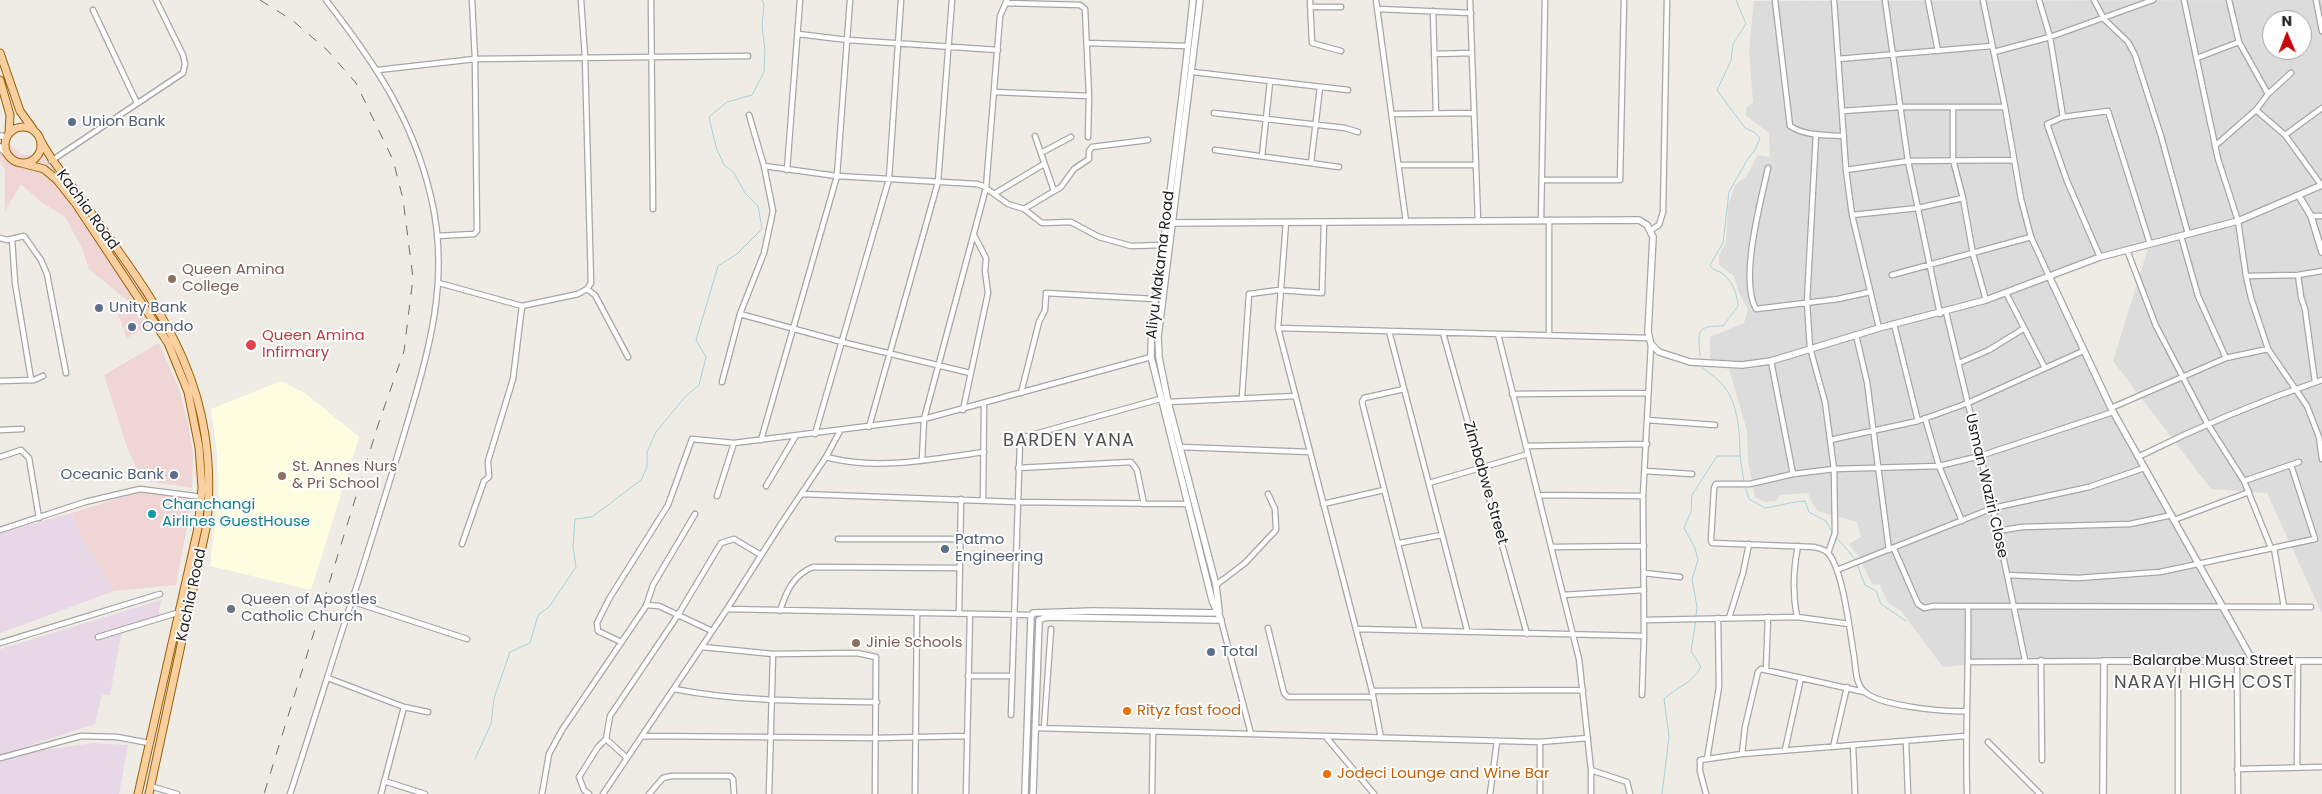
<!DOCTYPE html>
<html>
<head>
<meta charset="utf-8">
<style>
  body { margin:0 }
  #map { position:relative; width:2322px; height:794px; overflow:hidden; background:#efece5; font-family:Poppins,sans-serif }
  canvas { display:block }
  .north { position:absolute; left:2262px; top:10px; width:50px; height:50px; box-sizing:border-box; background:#fff; border:1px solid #a5a5a5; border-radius:50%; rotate:359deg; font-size:14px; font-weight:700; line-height:20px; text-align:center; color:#1f1f1f }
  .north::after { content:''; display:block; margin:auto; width:18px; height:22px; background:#c9040c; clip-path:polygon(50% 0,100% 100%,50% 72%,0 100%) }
</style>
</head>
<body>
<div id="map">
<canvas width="2322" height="794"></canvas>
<div class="north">N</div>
</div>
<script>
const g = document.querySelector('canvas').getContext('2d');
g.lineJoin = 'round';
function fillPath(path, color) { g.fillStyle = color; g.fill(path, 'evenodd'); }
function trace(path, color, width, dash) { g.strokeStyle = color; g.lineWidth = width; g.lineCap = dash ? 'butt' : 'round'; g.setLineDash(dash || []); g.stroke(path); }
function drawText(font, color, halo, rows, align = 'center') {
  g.font = font + ' Poppins,sans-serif'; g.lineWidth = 4; g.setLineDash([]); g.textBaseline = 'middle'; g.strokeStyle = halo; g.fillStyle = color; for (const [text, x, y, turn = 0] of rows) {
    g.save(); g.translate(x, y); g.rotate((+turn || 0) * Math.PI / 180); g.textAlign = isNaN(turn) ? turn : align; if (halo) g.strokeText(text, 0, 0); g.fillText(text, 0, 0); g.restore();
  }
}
fillPath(new Path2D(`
  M2322 0V182L2229 222 2118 250 1957 307 1874 330 1949 314 2049 280 2081 353 2112 414 2223 609 2247 657 2030 658 1943 667 1901 611 1888 603 1880 585 1872 584 1859 557 1849 544 1861 537 1857 522 1818 511 1812 503 1808 493 1780 495 1776 501 1766 502 1755 497 1748 461 1747 431 1729 369H1751L1774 363 1837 340 1769 359 1745 363 1710 361V337L1744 323 1748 309 1739 293 1734 276 1719 265V256L1726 242 1728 206 1735 185 1746 177 1758 155 1770 157 1769 133 1745 115 1747 107 1753 102 1749 50 1754 1ZM2272 20H2302V50H2272Z
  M2322 187V614L2267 493 2211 489 2113 361 2148 248 2241 222Z`), '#dddcdc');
fillPath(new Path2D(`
  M0 135 20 154 40 156 57 164 162 318 127 338 115 306 144 314 89 269 82 248 65 217 41 202 21 184 5 211V170L0 161Z
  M159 343 179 389 189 428 193 454 192 488 142 480 127 447 104 375Z
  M142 491 192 500 176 585 114 591 81 536 72 513Z`), '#f0d5d5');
fillPath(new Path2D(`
  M72 513 81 536 114 591 0 633V532Z
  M161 600 158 617 122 630 110 695H102L95 724 0 755V649Z
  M93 743 128 745 119 794H0V762L31 752Z`), '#e8d7e6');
fillPath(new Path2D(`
  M281 381 305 393 359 437 311 590 210 566 218 499 217 453 211 409Z`), '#fefddf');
trace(new Path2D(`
  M1700 356C1698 330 1696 326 1723 326L1738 306C1737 294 1733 282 1723 274 1718 270 1713 271 1710 265L1723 243 1729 192 1747 160 1755 150 1760 138 1754 132 1745 128 1717 90 1731 61 1733 44 1746 24 1736 0
  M1740 456 1744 483 1749 499 1765 508C1780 506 1789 502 1805 501L1809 512 1826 521 1833 534
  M1836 537 1856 560
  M1857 564 1865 585 1876 591 1881 604 1906 621
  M1696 616 1697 607 1692 579 1698 560 1695 548 1684 528 1691 512 1692 495 1717 456H1740C1740 432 1738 399 1720 382 1714 376 1708 373 1702 367
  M475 759 491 724 494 698 510 652 530 643 538 615 549 607 576 567 573 547 575 519 592 517 641 480 647 467V452L656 432 685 397 699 385 706 357 696 340 718 266 737 254 762 229 758 206 745 193 734 173 724 165 716 147 709 117 727 102 752 95 764 72 765 50 762 27 764 4 762 0
  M1662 794 1669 737 1664 699C1678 686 1692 684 1701 667L1691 651 1696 620`), '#a7d2dc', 1);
const minor = new Path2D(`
  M651 0 653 209
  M1310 0 1312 43 1341 51
  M1376 0 1406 222
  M1470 0 1478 221
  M1775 0 1790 126C1805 136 1826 135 1844 136
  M1834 0 1846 170 1852 215 1879 328
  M1885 0 1908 161 1940 314
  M1928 0 1938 51
  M1983 0 2005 107 2021 199 2031 237 2049 276
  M2039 0 2050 37 2063 117
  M2094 0 2104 19 2128 42 2135 55 2161 136 2188 234
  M2184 0 2218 159 2238 221 2246 276 2251 298 2268 349 2307 406 2319 437 2322 459
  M2229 0 2239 42 2268 94
  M2316 0 2322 31
  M1006 3 1080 5 1085 9 1089 96 1088 137
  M1310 7H1341
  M1378 9 1471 13
  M93 10 137 103
  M1433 11 1436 113
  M798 34 848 40 998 50
  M1087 43 1188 46
  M1994 52 2050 37 2153 0
  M1434 54 1472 53
  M2197 58 2239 42
  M1838 59 1992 46
  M378 70 475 59 748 56
  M1193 72 1348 90
  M994 92 1089 96
  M1953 108V160L1963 198 1973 254 1986 300
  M2256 110 2285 135 2322 186
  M1842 111 1901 107H2005
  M1214 113 1345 128 1358 132
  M1392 114 1474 113
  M1816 134 1807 302 1810 348 1825 402 1834 469 1835 533 1828 553
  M2285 135 2322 108
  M1035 136 1054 191
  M2215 146 2256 110 2268 94 2291 73
  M1215 150 1339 167
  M1041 153 1071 137
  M1262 156 1270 82
  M51 161 183 73 185 64 183 55 156 0
  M1311 163 1320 87
  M1399 165H1476
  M764 166 837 176 977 184 983 186 1008 204 1024 209 1042 223 1071 222 1099 237 1131 246 1163 245
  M1768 168C1761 201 1739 279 1756 309L1838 299 1870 292
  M787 170 800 0
  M1846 170 1908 161 2013 160
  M1542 180H1620L1624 0
  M994 194 1044 164
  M1024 209 1061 187 1074 169 1089 159V151L1092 147 1148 140
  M1852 215 1918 208 1963 198
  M2311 216H2322
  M1541 221 1545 0
  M1286 222 1278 328 1372 691 1381 738
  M1651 230 1659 225 1663 212 1667 0
  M437 236 474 234 477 231 475 59 472 0
  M2181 236 2198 296 2226 358
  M0 238 7 240 24 236 41 260 47 274 66 373
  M12 239 15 283 31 379
  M2127 250 2156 326 2207 423 2244 481 2271 548
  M2100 257 2067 181 2047 124 2063 117 2108 111 2150 244
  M1892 275 2031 237
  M2298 275 2301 297 2305 309 2315 382
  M2246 276 2298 275 2322 271
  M439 283 522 306 578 294 587 289 591 283 585 57 581 0
  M587 289 595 295 628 357
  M2006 293 2045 368
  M1946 312 1993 508 2025 660
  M740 314 842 342 970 373
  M1894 324 1918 421
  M1278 328 1649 338
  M1389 331 1467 630
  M1443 333 1527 634
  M1498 334 1579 659 1591 770V794
  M1549 335V220
  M1856 335 1867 382 1889 550
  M1771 361 1793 474
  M1959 363 1989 350 2023 329
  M0 381 34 380 43 376
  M722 382 740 314 764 253 773 211 764 166 749 115
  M1404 389 1364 398 1362 402 1420 630
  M1021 393 1039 322 1045 310 1046 293 1154 299
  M1512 394 1648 393
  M1242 397 1249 294 1279 290 1322 293 1324 222
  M1168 402 1296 396
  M2111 408 2226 358 2268 349
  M963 410 988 293 985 271 986 258 974 235
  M1925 418 1939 466 1962 521
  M1647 420 1715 425
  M869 427 938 182 952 0
  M0 430 22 429
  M815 434 889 179 901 0
  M761 440 837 176 850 0
  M1830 440 1918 421 1968 403 2083 351
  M1526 446 1647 444
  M1180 447 1310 452
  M0 457 21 450 29 458 39 518
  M826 457C877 471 933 459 984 452
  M2138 457C2200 426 2257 402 2322 380
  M922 460 924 419 986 188 1000 16 1007 0
  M1018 468 1131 462 1137 470 1144 504
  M1645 471 1692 474
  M2244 481 2299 462
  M1429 483 1528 454
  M766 486 795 437
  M802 494 1017 502 1188 504
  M1538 495 1643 496
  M717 496 734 443
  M983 500 984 404
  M1323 504 1384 490
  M2174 520 2249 492
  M0 530 85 502 140 489 202 497
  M1998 531 2022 527 2130 524 2172 515
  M838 539H960
  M1400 543 1442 535
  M462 544 484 481 489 477 488 461 513 379 522 306
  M1551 547 1644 546
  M2274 548 2284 607
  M1894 549 1918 604 1924 608 1934 606 2311 607
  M1837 570 1993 508 2089 487 2144 468
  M1644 573 1680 577
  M2007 575 2078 578 2160 572 2315 539 2291 465
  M1216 585 1245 563 1276 530 1275 509 1268 494
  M1563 595 1644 590
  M351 601 467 639
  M646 605 659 606 712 631
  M727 609 1032 615
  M780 611C786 592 793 575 813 567L959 568
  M959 614 961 499
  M1797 617C1792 592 1793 571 1798 546
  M1729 618 1743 573 1749 544
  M1221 620 1251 734
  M1644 620 1797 617 1849 624
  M1268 628 1284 693 1288 697H1373
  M1356 629 1644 636
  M98 637 180 612
  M621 642 598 631 597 623 609 599 668 505 692 439 734 443 924 419 1151 357
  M0 643 160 594
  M702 647 773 654 857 653 876 657 875 794
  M2041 660 2042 760
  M2237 661 2238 794
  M1968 662 2104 661
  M1766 669 1768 617
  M968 676H1012
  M328 678 404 707 428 712
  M674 689C741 702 809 701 877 702
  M1372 691 1583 690
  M1642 695 1644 636 1643 496 1651 344
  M1965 711C1944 712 1880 706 1865 692 1855 684 1856 668 1854 656 1850 633 1843 569 1828 553 1824 549 1818 548 1814 547L1712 543 1711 540 1714 488 1716 484H1750L1793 474 1834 469 1939 466 1980 456 2113 412
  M1011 715 1020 441 1024 437 1160 399
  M1036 728 1540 742 1588 738
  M1044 728 1051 629
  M642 736 877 738 967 736
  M1326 737 1374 794
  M606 739 627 758
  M1906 741 1908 794
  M1988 742 2040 794
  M1853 745 1855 794
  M1833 747 1847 687
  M1785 750 1801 678
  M1742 754 1745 727 1758 672 1761 669 1864 692
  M0 758 81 736 117 737 149 743
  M1707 759 1719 687 1718 618
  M2297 768 2298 661
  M2237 769 2322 767
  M1591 770 1627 782 1630 794
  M384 781 425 794
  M150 786 177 794
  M290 794C314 721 336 648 360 576 375 528 390 481 404 434 428 354 451 281 431 197 413 119 374 62 326 0
  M381 794 404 707
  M542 794 549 754 562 730 646 606 653 585 695 514
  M589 794 584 790 579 777 598 747 606 739 610 716 678 615 721 543 734 539 761 555
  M603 794 727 609 781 524 826 457 840 431
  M649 794 663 778 671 776H730L733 779 734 794
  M769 794 773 654
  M915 794 917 614
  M966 794 970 614
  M1152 794 1153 732
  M1490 794 1497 741
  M1540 794V742
  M1706 794 1700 771V760L1742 754 1965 736
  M1967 794C1965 731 1969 669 1968 607
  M2178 794V661`);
const tertiary = new Path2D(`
  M1200 0 1158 337 1159 357 1168 402 1216 585 1219 611
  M0 136 7 137
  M0 147 7 154
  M2299 196 2311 216 2322 252
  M1166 223 1639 220 1647 225 1653 237 1648 332 1651 344 1659 352 1690 362 1742 365 1771 361 1879 328 1986 300 2100 257 2238 221 2322 185
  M2049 276 2111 408 2253 661
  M1025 794 1031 617 1033 613 1093 611 1219 613
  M1033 794 1039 620 1047 617 1221 620 1212 600 1151 357C1151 314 1160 274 1165 232 1175 154 1185 77 1193 0
  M2103 794 2104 661H2322`);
const primary = new Path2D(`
  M0 53 20 111 33 129
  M0 80 10 115 9 133
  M5 145a18 18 0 1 1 36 0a18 18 0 1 1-36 0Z
  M41 141C53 164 68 179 82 200 160 309 220 381 207 524L149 794
  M21 163 44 169 57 180 76 204 168 343 188 392 199 447 202 488 198 528 138 794`);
trace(minor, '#a6a6a6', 7);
trace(tertiary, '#a6a6a6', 8);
trace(primary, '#966003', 9);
trace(minor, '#fff', 4.5);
trace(tertiary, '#fff', 5.5);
trace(primary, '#facfa0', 7);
trace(new Path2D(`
  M260 0 292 20 327 50 356 83 393 160 403 199 413 278 404 351 378 425 264 794`), '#6d6d6d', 1, [10, 10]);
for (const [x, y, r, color] of [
  [72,122,5,"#5c6f8a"],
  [172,279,5,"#8d6e63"],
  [99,308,5,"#5c6f8a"],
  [132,327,5,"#5c6f8a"],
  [251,345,6,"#e0444e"],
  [174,475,5,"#5c6f8a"],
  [282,476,5,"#8d6e63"],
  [152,514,5,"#0f9aa8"],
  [945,549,5,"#5c6f8a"],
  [231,609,5,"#6b7280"],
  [856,643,5,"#8d6e63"],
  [1211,652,5,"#5c6f8a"],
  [1127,711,5,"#e8710a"],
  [1327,774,5,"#e8710a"]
]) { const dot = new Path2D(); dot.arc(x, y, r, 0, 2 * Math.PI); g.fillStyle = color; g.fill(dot); trace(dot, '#fff', 2); }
drawText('15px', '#4e5e75', '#fff', [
  ["Union Bank",82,122],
  ["Unity Bank",109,308],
  ["Oando",142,327],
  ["Oceanic Bank",164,475,"right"],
  ["Patmo",955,540],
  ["Engineering",955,557],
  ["Total",1221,652]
], 'left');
drawText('15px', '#1f1f1f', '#fff', [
  ["Kachia Road",87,210,54],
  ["Aliyu Makama Road",1161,265,-83],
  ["Zimbabwe Street",1485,483,74],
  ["Usman Waziri Close",1986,486,77],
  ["Kachia Road",192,595,-78],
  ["Balarabe Musa Street",2213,661]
]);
drawText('15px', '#785e54', '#fff', [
  ["Queen Amina",182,270],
  ["College",182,287],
  ["St. Annes Nurs",292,467],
  ["& Pri School",292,484],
  ["Jinie Schools",866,643]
], 'left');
drawText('15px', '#be3a42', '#fff', [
  ["Queen Amina",262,336],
  ["Infirmary",262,353]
], 'left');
drawText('15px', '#0d838f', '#fff', [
  ["Chanchangi",162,505],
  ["Airlines GuestHouse",162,522]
], 'left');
drawText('15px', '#5b616d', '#fff', [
  ["Queen of Apostles",241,600],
  ["Catholic Church",241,617]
], 'left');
drawText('15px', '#c56008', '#fff', [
  ["Rityz fast food",1137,711],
  ["Jodeci Lounge and Wine Bar",1337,774]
], 'left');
g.letterSpacing = '1px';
drawText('18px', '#525252', '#fff', [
  ["BARDEN YANA",1069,441],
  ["NARAYI HIGH COST",2204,683]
]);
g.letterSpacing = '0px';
</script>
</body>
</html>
